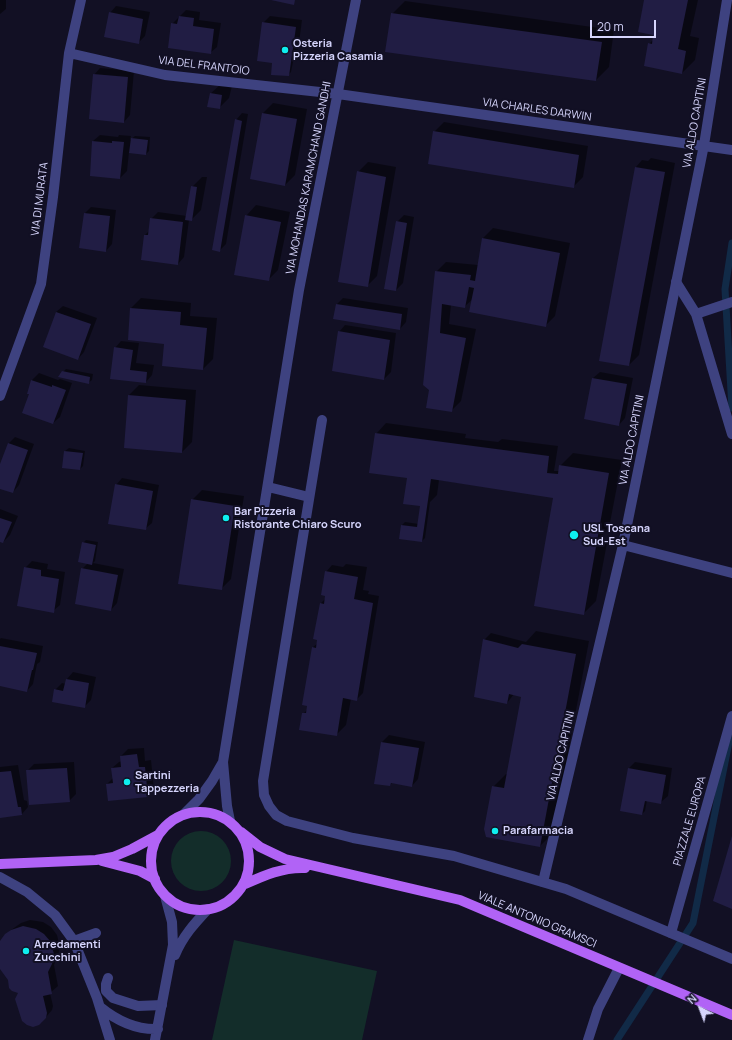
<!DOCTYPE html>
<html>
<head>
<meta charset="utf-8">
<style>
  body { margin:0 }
  #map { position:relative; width:732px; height:1040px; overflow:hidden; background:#121024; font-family:Manrope,sans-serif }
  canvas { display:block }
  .north { position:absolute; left:680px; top:988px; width:40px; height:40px; -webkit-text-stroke:3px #121024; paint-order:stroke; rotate:318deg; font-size:11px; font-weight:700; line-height:16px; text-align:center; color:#d6d5fd }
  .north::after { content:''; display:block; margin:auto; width:14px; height:18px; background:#d6d5fd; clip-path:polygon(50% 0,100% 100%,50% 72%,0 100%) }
  .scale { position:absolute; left:590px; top:20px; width:66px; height:18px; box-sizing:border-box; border:2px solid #d6d5fd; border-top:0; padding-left:5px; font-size:12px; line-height:14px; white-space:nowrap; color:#d6d5fd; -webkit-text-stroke:3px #121024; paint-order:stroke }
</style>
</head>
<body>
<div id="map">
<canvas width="732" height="1040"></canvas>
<div class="north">N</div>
<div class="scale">20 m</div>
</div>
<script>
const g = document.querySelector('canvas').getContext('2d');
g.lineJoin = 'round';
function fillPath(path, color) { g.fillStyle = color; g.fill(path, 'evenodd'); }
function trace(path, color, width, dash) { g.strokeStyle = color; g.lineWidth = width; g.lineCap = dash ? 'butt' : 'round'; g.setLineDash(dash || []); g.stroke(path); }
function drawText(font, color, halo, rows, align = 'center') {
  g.font = font + ' Manrope,sans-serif'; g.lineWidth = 4; g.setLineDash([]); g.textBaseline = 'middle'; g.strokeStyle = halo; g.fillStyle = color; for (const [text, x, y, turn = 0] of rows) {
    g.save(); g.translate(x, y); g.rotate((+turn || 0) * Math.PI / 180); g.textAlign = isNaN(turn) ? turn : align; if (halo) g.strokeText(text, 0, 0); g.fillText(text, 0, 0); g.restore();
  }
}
fillPath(new Path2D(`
  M171 861a30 30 0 1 1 60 0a30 30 0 1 1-60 0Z
  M234 940 377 971 362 1040H212Z`), '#132d2a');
fillPath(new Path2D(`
  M0 0H6V9L0 14V19Z
  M645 0H698L690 36 699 38 695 60 682 73 649 44 652 41H653L655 32Z
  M405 1 614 30 609 67 596 80 392 14Z
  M116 6 150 12 145 36 138 43 110 13Z
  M186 10 200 12 199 20 221 23 217 47 210 53 172 24Z
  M270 16 302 20 297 58 293 62 291 72 288 75 273 62 263 23Z
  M100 68 134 71 130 115 124 122 94 75Z
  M221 84 232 86 229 98 219 108 210 94Z
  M273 103 307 109 295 175 285 185 263 113Z
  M242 113 248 114 226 244 219 251 236 120Z
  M444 122 588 146 583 177 573 187 434 132Z
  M100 135 118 137 119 135 131 136 130 140 135 136 150 137 149 151 146 154 129 152 127 171 120 178 93 141Z
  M651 158 675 163 639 355 629 365 636 167 642 160 648 161Z
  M368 162 396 167 377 276 367 286 358 172Z
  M202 177H207L201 210 191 220H189L184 257 178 264 145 235 149 231 151 219 158 212 187 216 192 187Z
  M256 205 290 212 278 270 268 280 246 216Z
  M91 207 116 210 112 244 106 251 85 213Z
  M404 215 414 217 403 283 396 290 397 222Z
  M493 228 570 243 555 316 545 326 473 299 464 307 451 305 449 324 476 329 461 401 451 411 430 390 436 272 446 262 478 265 483 238Z
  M141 298 191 303 190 316 217 318 213 359 203 369 165 343 129 339 131 308Z
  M343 298 408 308 406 322 400 329 336 305Z
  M63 306 97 318 84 352 78 359 56 312Z
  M345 325 396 333 391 372 384 379 339 332Z
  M121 341 139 343 136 363 154 365 152 375 146 382 111 378 115 348Z
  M66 369 93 374 92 380 88 383 63 372Z
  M600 372 633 378 625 418 619 425 593 378Z
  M39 373 58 380 60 379 72 383 60 417 53 423 30 394 28 393 32 380Z
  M139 385 196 390 192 442 182 452 129 395Z
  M386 423 466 434 465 438 498 442 502 439 558 446 554 471H559L560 466 573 453 622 460 609 528 600 538 599 542 607 543 596 601 583 614 554 497 439 480 437 495 430 502 425 538 422 541 400 538 402 525 405 522 419 524 421 507 408 478 376 434Z
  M15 437 34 444 19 485 13 492 0 488V467L9 443Z
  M69 448 85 451 83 466 80 469 65 451Z
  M122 478 159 485 152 523 145 529 116 485Z
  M202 490 244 496 231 579 221 589 192 500Z
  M0 509 18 516 10 535 3 542 0 541Z
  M86 540 98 542 95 561 93 563 124 569 117 603 111 610 82 569 88 563 83 543Z
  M32 561 48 564 47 569 65 572 60 605 53 611 25 568Z
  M346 564 367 567 363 590 369 591 368 594 379 596 363 693 356 700 351 699 346 725 336 735 303 714 308 709 313 647 318 643 321 603 326 598V572L332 565 343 567Z
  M536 631 589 641 553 833 540 846 493 787 506 774H508L523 696 514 694 507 703 484 640 491 633 526 642Z
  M1 638 43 646 40 662 37 664 33 684 27 691 0 685V639Z
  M73 672 96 677 91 700 84 707 55 690 62 683 66 684 67 679Z
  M389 735 425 742 418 779 412 786 392 783 390 785 375 783 382 742Z
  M144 748 145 761 151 760 154 789 148 796 107 784 113 778 112 768 119 762 122 761 121 756 128 749Z
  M74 762 76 794 69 801 27 771 34 764Z
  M635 762 672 768 668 796 661 802 647 800 645 811 642 814 629 768Z
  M18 765 24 800 27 801 28 807 22 814 0 817V767Z
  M30 920 43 922 51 927 57 935 60 947 58 956 54 965 58 986 50 993 53 1006 52 1010 41 1023 0 966V945L11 930 21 923Z`), '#0007');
trace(new Path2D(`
  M732 243 725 289 732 408
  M617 1040 693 923 731 732`), '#112a47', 7);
fillPath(new Path2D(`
  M271 0H295L294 5Z
  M644 0H688L678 49 686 51 682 74 644 66 648 43 652 44 653 35 638 32Z
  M109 12 143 19 139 44 104 37Z
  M391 13 602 42 596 81 385 52Z
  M179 16 194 18 193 26 214 29 211 54 168 48 171 23 177 24Z
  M262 22 296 27 289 76 271 75 272 63 257 61Z
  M93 74 128 77 124 123 89 119Z
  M210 93 222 95 220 109 207 107Z
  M262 113 297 119 285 186 250 179Z
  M235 119 242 121 220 252 212 250Z
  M433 131 579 155 574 188 428 164Z
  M131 138 148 140 146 155 129 153Z
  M92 141 112 143V141L124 142 120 179 90 176Z
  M635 167 665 172 629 366 599 361Z
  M357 171 386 177 368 287 338 282Z
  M191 186 197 187 192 221 185 220Z
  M84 213 110 216 106 252 79 248Z
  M245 215 281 222 269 281 234 275Z
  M150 218 183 222 178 265 141 260 144 235H148Z
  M396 221 407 223 396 291 384 289Z
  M482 238 560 253 546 327 469 312 474 288 469 287 465 308 442 304 440 333 466 338 452 412 426 408 429 390 423 385 435 271 471 275 470 280 475 281Z
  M336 304 402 314 400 330 333 319Z
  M130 308 181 312 180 325 207 328 203 370 162 366 164 344 128 340Z
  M56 312 91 324 78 360 43 347Z
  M338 331 390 340 384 380 332 371Z
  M114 347 133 350 130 370 147 372 146 383 110 379Z
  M62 371 90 377 89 384 58 377Z
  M592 378 627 384 619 426 584 419Z
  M31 380 52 387V385L66 390 53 424 22 413 29 394H27Z
  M128 395 186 400 182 453 124 448Z
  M375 433 549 456 547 473 558 474 559 465 609 473 584 615 534 606 553 498 431 479 422 542 399 539 401 525 417 527 420 506 403 504 407 478 369 473Z
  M8 443 28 450 13 493 0 489V464Z
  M64 451 83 453 80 470 62 468Z
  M115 484 153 491 146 530 108 524Z
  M191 499 235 506 222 590 178 584Z
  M0 518 12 522 3 543 0 542Z
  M82 542 96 545 92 565 78 562Z
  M24 567 41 570V576L59 579 54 613 17 606Z
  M81 568 118 575 111 611 75 604Z
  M325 571 358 577 354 599 373 603 357 701 343 698 337 736 299 730 302 713H306L307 706 302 705 312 647 316 648 317 640 313 639 320 603 324 604 325 596 321 595Z
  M483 639 518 648 522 644 576 654 540 847 486 837 484 829 492 786 504 788 521 697 509 694 507 704 474 697Z
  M0 646 37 653 33 670H32L27 692 0 686Z
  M66 679 89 683 85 708 52 702 54 689 63 691Z
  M381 742 419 748 412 787 391 783 390 786 374 784Z
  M137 754 139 767H145L148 797 108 801 106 784 113 783 111 768 121 767 120 756Z
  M67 768 70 802 29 805 26 770Z
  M628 768 666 775 661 804 645 801 642 815 620 811Z
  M11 771 18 807H21L22 815 0 818V772Z
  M732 836V909L713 901Z
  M23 926 36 929 44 934 50 941 54 954 52 964 48 972 52 994 43 996 47 1013 46 1018 39 1025 33 1027 27 1025 22 1021 15 999 18 993 12 991 9 988 8 980 0 969V941L5 934 11 930Z`), '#211d44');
trace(new Path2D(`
  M676 282 696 314 732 434
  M696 314 732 302
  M322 420 263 781 264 795 269 806 276 815 287 821 353 838 454 856 566 889 732 959
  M74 941 96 933
  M108 978 106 984V991L113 998 138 1006 162 1005
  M588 1040 598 1009 619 968`), '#3e4280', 10);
trace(new Path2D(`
  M69 53 165 75 338 94 732 150
  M0 396 41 284 53 197 69 53 81 0
  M268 487 309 497
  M623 545 732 573
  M183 815 199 799 212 781 223 762
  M230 821 227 806 223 762 299 290 356 0
  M543 882 623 545 704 145 727 0
  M671 933 732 716`), '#3e4280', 10);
trace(new Path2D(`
  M0 877 27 892 55 915 74 941 97 998 110 1040
  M175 955C183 936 194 924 208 909
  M100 1007C116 1020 136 1030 158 1029
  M155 1040 173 945 172 922 165 896`), '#3e4280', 10);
trace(new Path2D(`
  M151 861a49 49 0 1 1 98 0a49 49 0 1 1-98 0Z
  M241 832 260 847 285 859 460 900 732 1015
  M102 861 140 871 155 879
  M0 864 96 860 113 857 132 849 158 835
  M243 885C263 876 282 867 305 868`), '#b163f6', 10);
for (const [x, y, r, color] of [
  [285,50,4,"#0eeeef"],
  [226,518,4,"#0eeeef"],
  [574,535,5,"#0eeeef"],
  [127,782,4,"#0eeeef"],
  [495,831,4,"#0eeeef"],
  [26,951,4,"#0eeeef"]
]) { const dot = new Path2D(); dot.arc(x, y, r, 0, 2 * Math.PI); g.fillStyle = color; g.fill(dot); trace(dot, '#121024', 1.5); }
drawText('bold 11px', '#d6d5fd', '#121024', [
  ["Osteria",293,44],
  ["Pizzeria Casamia",293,57],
  ["Bar Pizzeria",234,512],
  ["Ristorante Chiaro Scuro",234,525],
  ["USL Toscana",583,529],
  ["Sud-Est",583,542],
  ["Sartini",135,776],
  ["Tappezzeria",135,789],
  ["Parafarmacia",503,831],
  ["Arredamenti",34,945],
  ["Zucchini",34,958]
], 'left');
drawText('11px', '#d6d5fd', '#121024', [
  ["VIA DEL FRANTOIO",204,66,7],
  ["VIA CHARLES DARWIN",537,110,8],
  ["VIA ALDO CAPITINI",695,123,-80],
  ["VIA MOHANDAS KARAMCHAND GANDHI",309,178,-79],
  ["VIA DI MURATA",40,199,-83],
  ["VIA ALDO CAPITINI",632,440,-79],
  ["VIA ALDO CAPITINI",561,756,-77],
  ["PIAZZALE EUROPA",690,821,-74],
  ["VIALE ANTONIO GRAMSCI",537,920,23]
]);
</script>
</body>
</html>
